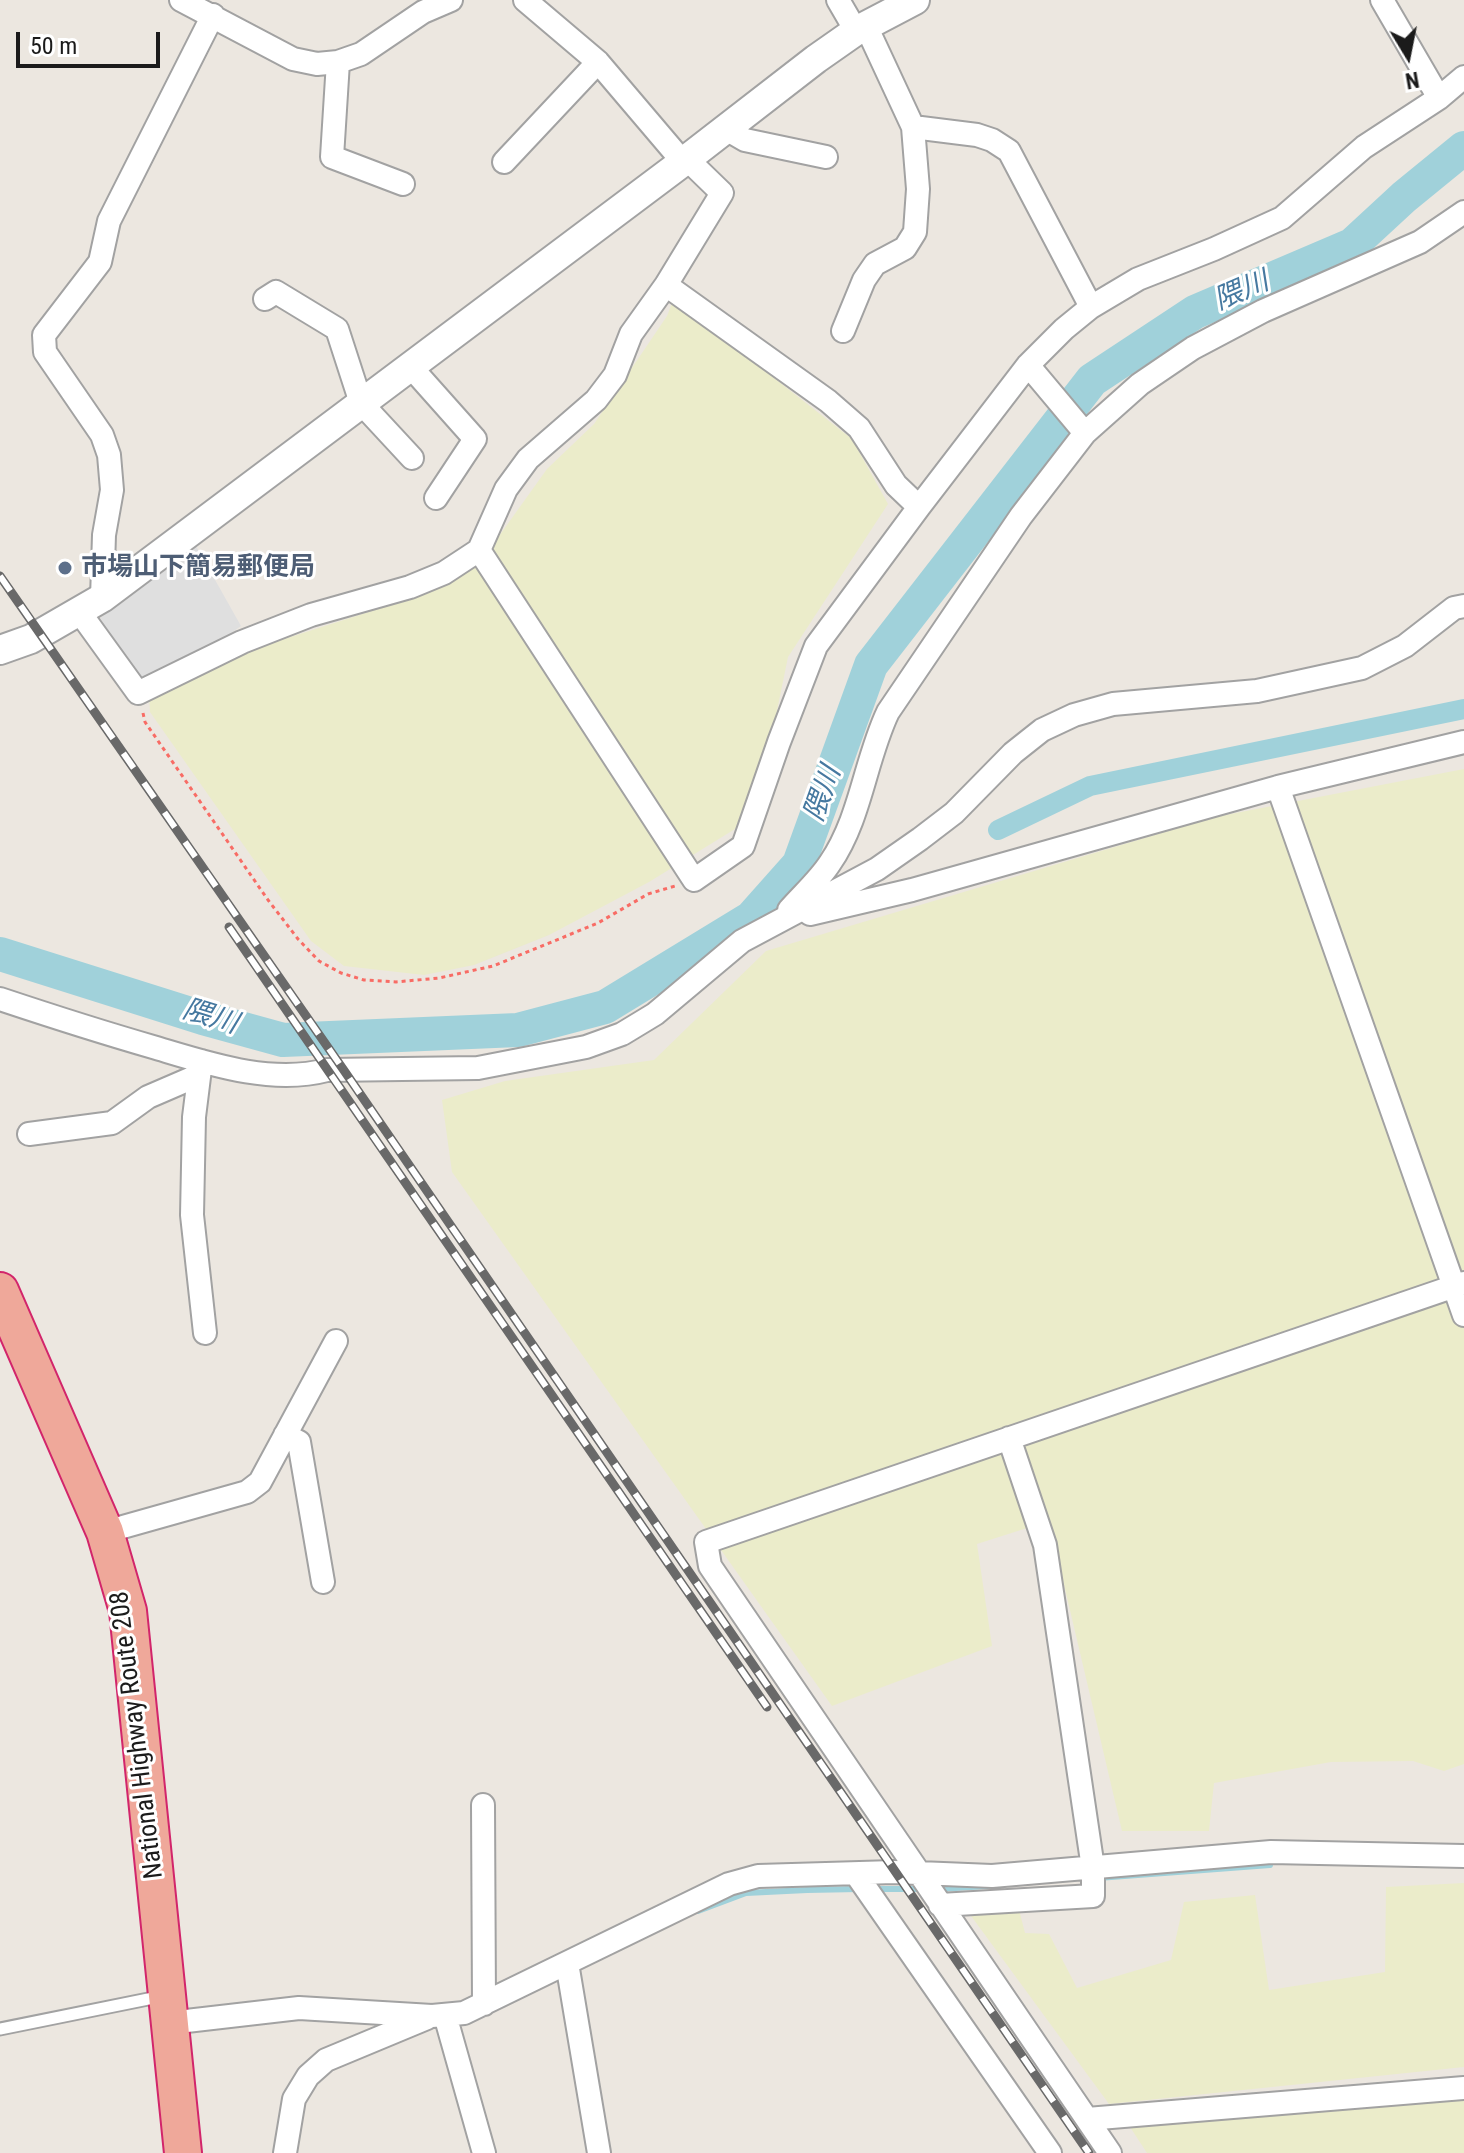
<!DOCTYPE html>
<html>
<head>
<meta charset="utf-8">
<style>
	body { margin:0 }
	#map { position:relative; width:1464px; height:2153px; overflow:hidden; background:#ece7e0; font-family:"Roboto Condensed",sans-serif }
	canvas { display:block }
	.north { position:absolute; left:1368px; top:16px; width:80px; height:80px; -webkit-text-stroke:6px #fff; paint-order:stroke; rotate:170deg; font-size:22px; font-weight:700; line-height:32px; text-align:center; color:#1b1b1b }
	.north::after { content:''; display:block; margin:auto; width:28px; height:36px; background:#1b1b1b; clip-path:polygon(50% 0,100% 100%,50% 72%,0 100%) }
	.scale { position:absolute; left:16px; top:32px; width:144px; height:36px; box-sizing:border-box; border:4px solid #1b1b1b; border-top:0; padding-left:10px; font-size:24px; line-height:28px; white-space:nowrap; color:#1b1b1b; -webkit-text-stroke:6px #fff; paint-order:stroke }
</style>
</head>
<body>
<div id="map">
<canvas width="1464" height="2153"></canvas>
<div class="north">N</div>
<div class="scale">50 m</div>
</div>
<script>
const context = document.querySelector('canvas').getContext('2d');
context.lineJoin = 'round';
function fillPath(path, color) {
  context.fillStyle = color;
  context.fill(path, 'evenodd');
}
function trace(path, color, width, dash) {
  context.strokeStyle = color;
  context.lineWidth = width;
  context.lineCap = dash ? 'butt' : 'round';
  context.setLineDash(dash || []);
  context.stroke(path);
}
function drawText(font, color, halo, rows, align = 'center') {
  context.font = font + ' "Roboto Condensed","Noto Sans JP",sans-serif';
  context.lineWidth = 6;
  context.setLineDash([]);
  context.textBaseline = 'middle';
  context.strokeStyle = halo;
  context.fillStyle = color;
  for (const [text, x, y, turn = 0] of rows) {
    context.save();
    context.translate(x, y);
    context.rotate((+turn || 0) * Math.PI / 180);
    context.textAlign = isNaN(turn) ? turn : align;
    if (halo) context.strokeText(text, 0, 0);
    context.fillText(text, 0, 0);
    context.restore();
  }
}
fillPath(new Path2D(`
	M672 303 705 324 852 439 888 504 788 657 763 779 735 829 649 882 549 935 474 965 424 975 344 966 311 941 150 712 149 696 256 648 403 601 466 564 499 536 547 469 594 424 667 316Z
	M1464 769V1764L1444 1771 1413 1761 1331 1762 1214 1783 1209 1831H1122L1049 1521 977 1544 992 1646 832 1706 452 1172 442 1100 505 1081 654 1060 766 951 1215 817Z
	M1464 1883V2067L1109 2104 966 1909 1018 1906 1025 1933 1049 1934 1077 1988 1171 1960 1184 1902 1255 1895 1269 1990 1385 1972 1386 1887Z
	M1464 2098V2153H1147L1130 2127Z`), '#ebecca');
fillPath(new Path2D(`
	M196 546 241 626 202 654 163 671 140 678 133 677 100 618Z`), '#dfdfdf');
trace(new Path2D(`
	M1098 1878 1270 1865
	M875 1889H923
	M939 1889 987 1886
	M698 1911 746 1893 807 1890 859 1889`), '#a0d1da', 6);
trace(new Path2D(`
	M998 830 1090 786 1464 709`), '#a0d1da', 20);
trace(new Path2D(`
	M0 954 203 1018 283 1040 518 1030 605 1007 751 918 799 864 871 665 1092 380 1195 312 1352 245 1404 197 1464 148`), '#a0d1da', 34);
const service = new Path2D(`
	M0 2029 163 1996`);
const minor = new Path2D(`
	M181 0 293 59 317 64 338 62 361 54 423 12 451 0
	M525 0 598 62 683 162
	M838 0 856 31
	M1382 0 1439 98
	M866 26 913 127 977 135 992 140 1009 151 1091 307
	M338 62 332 157 403 184
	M726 129 745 140 826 157
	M504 162 598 62
	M666 285 828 401 859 428 896 485 919 507
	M265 299 276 292 337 329 361 403 412 458
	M843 331 864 280 875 264 905 248 915 232 918 189 913 127
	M1028 365 1085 433
	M410 366 475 439 436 498
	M479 550 694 880 743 846 779 742 816 646 919 507 1028 365 1064 329 1091 307 1138 279 1214 249 1282 218 1364 147 1439 98 1464 77
	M102 598 104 535 112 490 109 455 102 435 45 352 44 335 100 262 109 221 213 15
	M78 610 138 693 242 642 311 615 410 587 444 573 479 550 506 489 528 459 596 400 615 375 631 334 666 285 722 193 687 159
	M1278 787 1464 1315
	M789 910C803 894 819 880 830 863 861 818 865 760 888 712L1021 516 1085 433 1140 384 1193 348 1263 311 1420 242 1464 212
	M810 914 912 890 1278 787 1464 742
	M0 999C51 1016 101 1032 153 1047 207 1063 270 1085 327 1070L478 1068 586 1047 622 1034 655 1014 742 941 877 869 920 839 954 813 1013 753 1042 730 1074 715 1113 704 1257 691 1362 668 1405 646 1454 608 1464 606
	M201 1061 194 1117 192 1215 205 1333
	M29 1134 112 1123 148 1097 199 1075
	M285 1435 299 1442 323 1582
	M105 1532 247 1492 260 1482 336 1341
	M483 1805 484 2004
	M856 1874 1050 2153
	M940 1905 1093 1896V1868L1045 1545 1009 1438
	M567 1963 599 2153
	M445 2015 484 2153
	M169 2023 299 2008 432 2016 464 2013 729 1884 758 1876 894 1872 992 1876 1271 1852 1464 1856
	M1087 2119 1464 2088
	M285 2153 294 2099 308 2076 326 2060 427 2018
	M1110 2153 710 1566 706 1542 1464 1283`);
const tertiary = new Path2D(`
	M0 650 31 639 102 598 683 162 816 59 856 31 915 0`);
const trunk = new Path2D(`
	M0 1291 105 1532 128 1611 183 2153`);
trace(service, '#a2a2a2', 15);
trace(minor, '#a2a2a2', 26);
trace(tertiary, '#a2a2a2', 32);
trace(trunk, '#d2256b', 40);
trace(new Path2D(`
	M143 713 145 722 268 900 298 939 319 961 341 973 364 980 396 982 439 978 493 966 598 923 648 894 675 886`), '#f86c65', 3, [4, 4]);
trace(service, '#fff', 11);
trace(minor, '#fff', 22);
trace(tertiary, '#fff', 28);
trace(trunk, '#efa89a', 36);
const rail = new Path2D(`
	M0 576 343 1069 1089 2153
	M229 927 767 1707`);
trace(rail, '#696969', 9);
trace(rail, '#fff', 6, [18]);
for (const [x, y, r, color] of [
	[65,568,8,"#5c6f8a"]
]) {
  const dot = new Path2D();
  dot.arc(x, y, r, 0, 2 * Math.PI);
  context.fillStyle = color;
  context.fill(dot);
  trace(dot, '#fff', 3);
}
drawText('bold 26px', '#4e5e75', '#fff', [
	["市場山下簡易郵便局",81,568]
], 'left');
drawText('26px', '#1b1b1b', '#fff', [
	["National Highway Route 208",138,1735,-97]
]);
drawText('italic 28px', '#4679a0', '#fff', [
	["隈川",1242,292,-23],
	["隈川",824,794,-70],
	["隈川",210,1018,17]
]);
</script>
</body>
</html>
